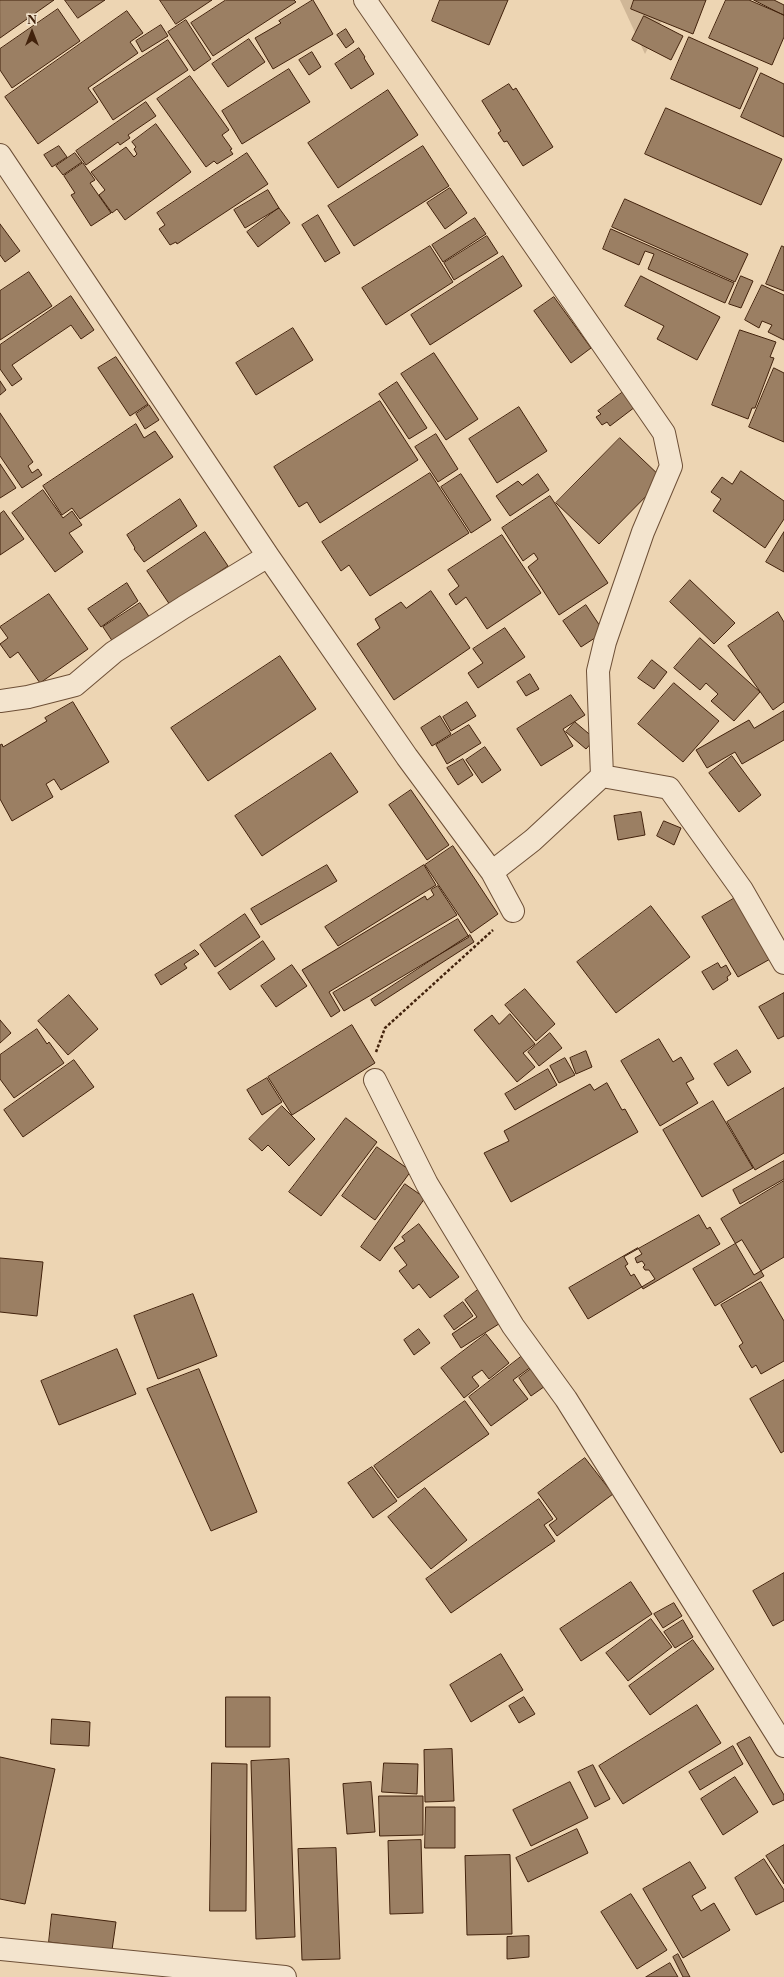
<!DOCTYPE html>
<html>
<head>
<meta charset="utf-8">
<style>
	body { margin:0 }
	#map { position:relative; width:784px; height:1977px; overflow:hidden; background:#edd5b3; font-family:"Libre Caslon Text",serif }
	canvas { display:block }
	.north { position:absolute; left:12px; top:12px; width:40px; height:40px; -webkit-text-stroke:3px #f3e4ce; paint-order:stroke; rotate:0deg; font-size:11px; font-weight:700; line-height:16px; text-align:center; color:#42220c }
	.north::after { content:''; display:block; margin:auto; width:14px; height:18px; background:#42220c; clip-path:polygon(50% 0,100% 100%,50% 72%,0 100%) }
</style>
</head>
<body>
<div id="map">
<canvas width="784" height="1977"></canvas>
<div class="north">N</div>
</div>
<script>
const context = document.querySelector('canvas').getContext('2d');
context.lineJoin = 'round';
function fillPath(path, color) {
  context.fillStyle = color;
  context.fill(path, 'evenodd');
}
function trace(path, color, width, dash) {
  context.strokeStyle = color;
  context.lineWidth = width;
  context.lineCap = dash ? 'butt' : 'round';
  context.setLineDash(dash || []);
  context.stroke(path);
}
fillPath(new Path2D(`
	M620 0H672L645 54Z`), '#d0b797');
const building = new Path2D(`
	M0 0H54L0 38Z
	M65 0H105L78 18Z
	M160 0H212L176 24Z
	M226 0H294L296 2 213 56 191 23Z
	M313 0 333 34 273 69 255 38 281 23 279 21Z
	M440 0H508L489 45 432 21Z
	M634 0H706L693 34 631 9Z
	M726 0H749L784 15V37L772 65 709 38Z
	M754 0H774L784 5V15Z
	M58 9 80 41 12 88 0 70V49Z
	M127 11 143 33 130 42 138 53 88 88 98 102 38 144 5 97Z
	M644 16 683 36 671 60 632 40Z
	M186 20 211 59 194 71 168 32Z
	M161 25 168 36 142 52 136 41Z
	M346 29 354 42 346 48 337 35Z
	M689 37 758 68 740 109 671 79Z
	M249 39 265 62 228 87 212 64Z
	M168 40 188 70 113 120 93 89Z
	M359 48 365 57 364 58 374 74 351 89 335 64Z
	M312 52 321 67 309 75 299 60Z
	M289 69 310 102 242 144 222 111Z
	M761 73 784 84V137L741 117Z
	M190 76 229 130 222 135 232 149 230 150 233 154 217 164 214 161 206 167 157 99Z
	M509 84 513 90 516 88 553 147 523 166 507 141 504 142 498 133 501 131 482 101Z
	M388 90 418 135 338 188 308 143Z
	M146 102 156 116 128 135 130 138 120 145 118 142 86 165 76 151Z
	M666 108 782 159 761 205 645 154Z
	M156 124 191 172 125 220 117 209 112 213 99 195 105 190 91 172 126 147 134 157 137 154 134 149 136 147 132 142Z
	M59 146 67 157 52 167 44 155Z
	M423 146 449 186 354 246 328 206Z
	M75 153 82 162 63 175 56 166Z
	M247 153 268 184 177 244 176 242 170 245 159 229 165 225 157 213Z
	M83 163 95 180 90 183 111 213 91 226 71 195 75 193 64 176Z
	M450 188 467 213 445 229 427 203Z
	M268 190 279 208 245 228 234 210Z
	M625 199 748 254 735 282 612 227Z
	M279 208 290 223 258 247 247 232Z
	M318 215 340 253 325 262 302 225Z
	M475 218 486 234 443 262 432 245Z
	M0 224 20 251 5 262 0 255Z
	M611 229 734 283 725 303 648 269 654 254 645 251 639 265 603 249Z
	M487 236 498 253 454 280 444 263Z
	M430 246 453 282 386 325 362 288Z
	M782 246 784 247V291L766 284Z
	M503 256 522 286 430 345 411 315Z
	M29 272 52 306 0 340V291Z
	M641 276 720 317 697 360 657 339 664 326 625 306Z
	M741 276 753 281 741 308 729 304Z
	M762 285 784 295V340L768 332 772 325 762 321 759 328 745 320Z
	M71 296 94 330 81 339 71 325 12 365 22 379 12 386 0 369V345Z
	M554 297 591 348 571 363 534 311Z
	M293 328 313 360 256 395 236 363Z
	M740 330 776 342 770 357 774 358 755 408H752L748 419 712 405Z
	M434 353 478 419 446 440 401 374Z
	M116 357 148 404 130 416 98 368Z
	M774 368 784 373V442L749 427Z
	M0 381 6 390 0 395Z
	M397 382 427 428 409 439 379 394Z
	M623 392 635 407 610 426 607 422 602 425 596 417 601 414 598 411Z
	M380 401 418 460 320 523 307 502 299 507 274 467Z
	M149 405 159 420 145 429 136 414Z
	M519 407 547 451 497 483 469 439Z
	M0 413 33 462 28 466 32 473 38 469 42 475 22 488 0 456Z
	M136 424 144 438 155 431 173 457 80 519 72 508 62 515 43 486Z
	M436 434 458 469 438 482 415 447Z
	M620 438 663 479 599 544 556 503Z
	M0 464 16 488 0 498Z
	M741 471 784 501V519L765 548 713 511 721 499 711 492 722 477 732 484Z
	M430 473 469 533 370 596 349 565 341 571 322 542Z
	M461 474 491 520 471 533 441 487Z
	M538 474 549 490 510 516 496 496 518 481 522 485Z
	M43 490 63 518 72 511 82 525 69 533 83 552 55 572 12 513Z
	M550 496 608 583 559 615 528 567 538 559 534 553 523 561 502 528Z
	M180 499 197 526 144 562 134 549 135 548 127 535Z
	M4 511 24 539 0 555V514Z
	M205 532 228 566 170 605 147 571Z
	M784 532V572L766 562Z
	M502 535 541 593 487 629 466 597 456 605 449 594 459 586 448 570Z
	M690 580 735 623 714 644 670 602Z
	M127 583 138 601 101 627 88 609Z
	M431 591 470 648 394 700 357 644 380 628 375 619 401 602 406 608Z
	M49 594 88 649 40 683 18 652 10 658 0 644 8 638 0 627Z
	M140 603 150 618 113 642 103 627Z
	M586 605 604 632 581 647 563 621Z
	M778 612 784 622V702L773 710 728 646Z
	M505 628 525 657 478 688 468 673 483 663 473 649Z
	M700 638 760 692 734 721 711 701 718 694 706 683 700 690 674 668Z
	M280 656 316 709 208 781 171 728Z
	M652 660 667 672 654 689 638 678Z
	M530 674 539 689 526 696 517 682Z
	M674 683 719 721 683 762 638 724Z
	M571 695 585 715 563 729 573 746 541 766 517 729Z
	M73 702 109 762 61 790 54 779 46 784 53 797 12 821 0 799V745L2 744 3 747 47 721 45 718Z
	M467 702 476 716 451 731 443 717Z
	M784 711V740L742 764 735 752 707 768 696 750 749 720 754 728Z
	M440 716 451 734 432 746 421 728Z
	M575 722 595 739 586 749 566 732Z
	M469 725 481 743 447 764 436 745Z
	M485 747 501 770 482 783 466 760Z
	M331 753 358 792 262 856 235 816Z
	M732 756 761 795 739 812 709 773Z
	M463 759 473 775 458 785 447 768Z
	M411 790 449 845 427 860 389 805Z
	M641 812 645 835 618 840 614 816Z
	M664 821 681 828 674 845 657 836Z
	M453 846 498 914 471 933 425 865Z
	M327 865 337 881 261 925 251 909Z
	M424 865 436 885 338 946 325 927Z
	M438 886 457 915 329 992 340 1011 331 1017 302 970 425 896 427 900 434 895 431 890Z
	M735 898 772 958 738 977 702 917Z
	M651 906 690 957 616 1013 577 962Z
	M245 914 260 937 215 967 200 945Z
	M458 919 469 937 344 1011 333 993Z
	M470 935 474 942 375 1006 371 1000Z
	M263 941 275 959 230 990 218 973Z
	M195 950 199 954 184 964 187 968 161 985 155 975Z
	M718 963 721 968 726 965 731 974 727 977 728 980 713 990 702 972Z
	M292 965 307 986 276 1007 261 986Z
	M525 989 555 1024 536 1041 505 1005Z
	M784 993V1036L778 1039 759 1007Z
	M69 995 98 1029 68 1055 38 1021Z
	M510 1014 535 1044 523 1053 535 1067 517 1082 474 1030 492 1015 499 1024Z
	M0 1020 11 1033 0 1043Z
	M352 1025 375 1063 292 1115 268 1077Z
	M37 1029 47 1044 49 1042 64 1063 14 1098 0 1079V1055Z
	M550 1033 562 1048 539 1066 528 1052Z
	M659 1039 673 1062 681 1057 694 1079 686 1083 698 1103 660 1126 621 1061Z
	M737 1050 751 1072 728 1086 714 1064Z
	M586 1051 592 1067 576 1074 570 1058Z
	M565 1058 575 1075 559 1083 550 1066Z
	M74 1060 94 1087 23 1137 4 1110Z
	M548 1069 557 1085 515 1110 505 1094Z
	M267 1078 282 1102 262 1115 247 1090Z
	M607 1083 622 1110 625 1109 638 1132 511 1202 484 1153 509 1141 504 1131 590 1084 594 1090Z
	M784 1088V1153L755 1170 727 1122Z
	M713 1101 753 1168 702 1197 663 1130Z
	M282 1106 315 1139 289 1166 268 1145 262 1151 249 1139Z
	M346 1118 377 1142 321 1216 289 1192Z
	M377 1147 411 1171 375 1220 342 1196Z
	M784 1161V1179L740 1204 733 1190Z
	M784 1181V1257L754 1275 721 1219Z
	M405 1184 425 1198 380 1261 361 1247Z
	M699 1215 707 1229 710 1227 720 1244 643 1289 634 1274 631 1276 625 1266 628 1264 624 1257Z
	M419 1224 459 1277 430 1298 419 1284 413 1289 399 1271 407 1265 394 1248 405 1241 402 1237Z
	M742 1240 764 1276 715 1306 693 1269Z
	M638 1248 642 1254 635 1258 637 1263 642 1261 645 1265 643 1267 645 1270H649L655 1279 588 1319 569 1288Z
	M0 1258 43 1262 37 1316 0 1312Z
	M761 1282 784 1321V1361L761 1374 756 1365 752 1368 739 1346 743 1343 721 1305Z
	M479 1289 502 1322 461 1348 452 1334 477 1317 465 1300Z
	M193 1294 217 1356 158 1379 134 1316Z
	M463 1302 473 1316 454 1330 444 1316Z
	M419 1329 430 1343 414 1355 404 1340Z
	M486 1334 509 1363 489 1379 482 1370 472 1377 479 1386 464 1398 441 1368Z
	M117 1349 136 1394 59 1425 41 1381Z
	M526 1353 535 1364 513 1380 528 1399 491 1426 469 1397Z
	M535 1366 548 1384 531 1396 519 1378Z
	M199 1369 257 1512 211 1531 147 1389Z
	M784 1380V1451L781 1453 750 1399Z
	M465 1401 489 1434 398 1498 374 1466Z
	M585 1458 613 1494 557 1536 549 1525 557 1519 538 1493Z
	M372 1467 397 1501 373 1518 348 1483Z
	M425 1488 467 1540 431 1569 388 1517Z
	M539 1499 553 1519 544 1525 555 1541 451 1613 426 1579Z
	M784 1573V1620L773 1626 753 1591Z
	M631 1582 652 1614 581 1661 560 1629Z
	M674 1603 682 1616 663 1628 654 1614Z
	M651 1619 672 1647 628 1681 606 1653Z
	M683 1620 693 1637 675 1648 664 1632Z
	M693 1640 714 1669 650 1715 629 1686Z
	M501 1654 523 1690 471 1722 450 1685Z
	M226 1697H270V1747H226Z
	M524 1697 535 1714 519 1723 509 1706Z
	M697 1705 721 1743 623 1804 599 1766Z
	M52 1719 90 1722 89 1746 51 1744Z
	M750 1737 784 1795V1800L773 1805 737 1744Z
	M733 1746 743 1764 700 1790 689 1772Z
	M452 1749 454 1801 425 1802 424 1750Z
	M0 1757 55 1769 25 1904 0 1899Z
	M289 1759 295 1937 256 1939 251 1761Z
	M212 1763 247 1764 246 1911H210Z
	M384 1763 418 1764 417 1794 382 1792Z
	M593 1765 610 1799 595 1807 578 1772Z
	M735 1777 758 1812 723 1835 701 1799Z
	M371 1782 375 1832 347 1834 343 1784Z
	M570 1782 588 1818 531 1846 513 1810Z
	M379 1796H423V1835L380 1836Z
	M426 1807H455V1848H425Z
	M577 1829 588 1853 528 1882 516 1858Z
	M421 1840 423 1913 390 1914 388 1841Z
	M784 1845V1884L766 1856Z
	M336 1848 340 1959 302 1960 298 1849Z
	M510 1855 512 1934 467 1935 465 1856Z
	M764 1859 784 1890V1901L756 1915 735 1878Z
	M690 1862 706 1888 692 1896 701 1911 714 1903 730 1930 683 1958 643 1889Z
	M631 1894 667 1950 637 1969 601 1912Z
	M52 1914 116 1922 112 1950 49 1942Z
	M529 1936V1957L507 1959V1937Z
	M678 1954 690 1977H683L673 1957Z
	M670 1963 678 1977H646Z`);
fillPath(building, '#9b7f63');
trace(building, '#42220c', 1);
const minor = new Path2D(`
	M365 0 664 433 671 466 643 532 605 642 598 671 602 776
	M0 155 268 556 407 757 492 872 533 840 602 776 669 788 742 890 784 963
	M0 701 28 697 75 685 114 652 184 607 268 556
	M492 872 513 911
	M375 1080 427 1184 513 1326 566 1399 784 1746
	M0 1949 285 1977`);
trace(minor, '#6d4f36', 24);
trace(new Path2D(`
	M376 1052 385 1028 493 930`), '#42220c', 2.5, [3, 2]);
trace(minor, '#f3e4ce', 22);
</script>
</body>
</html>
